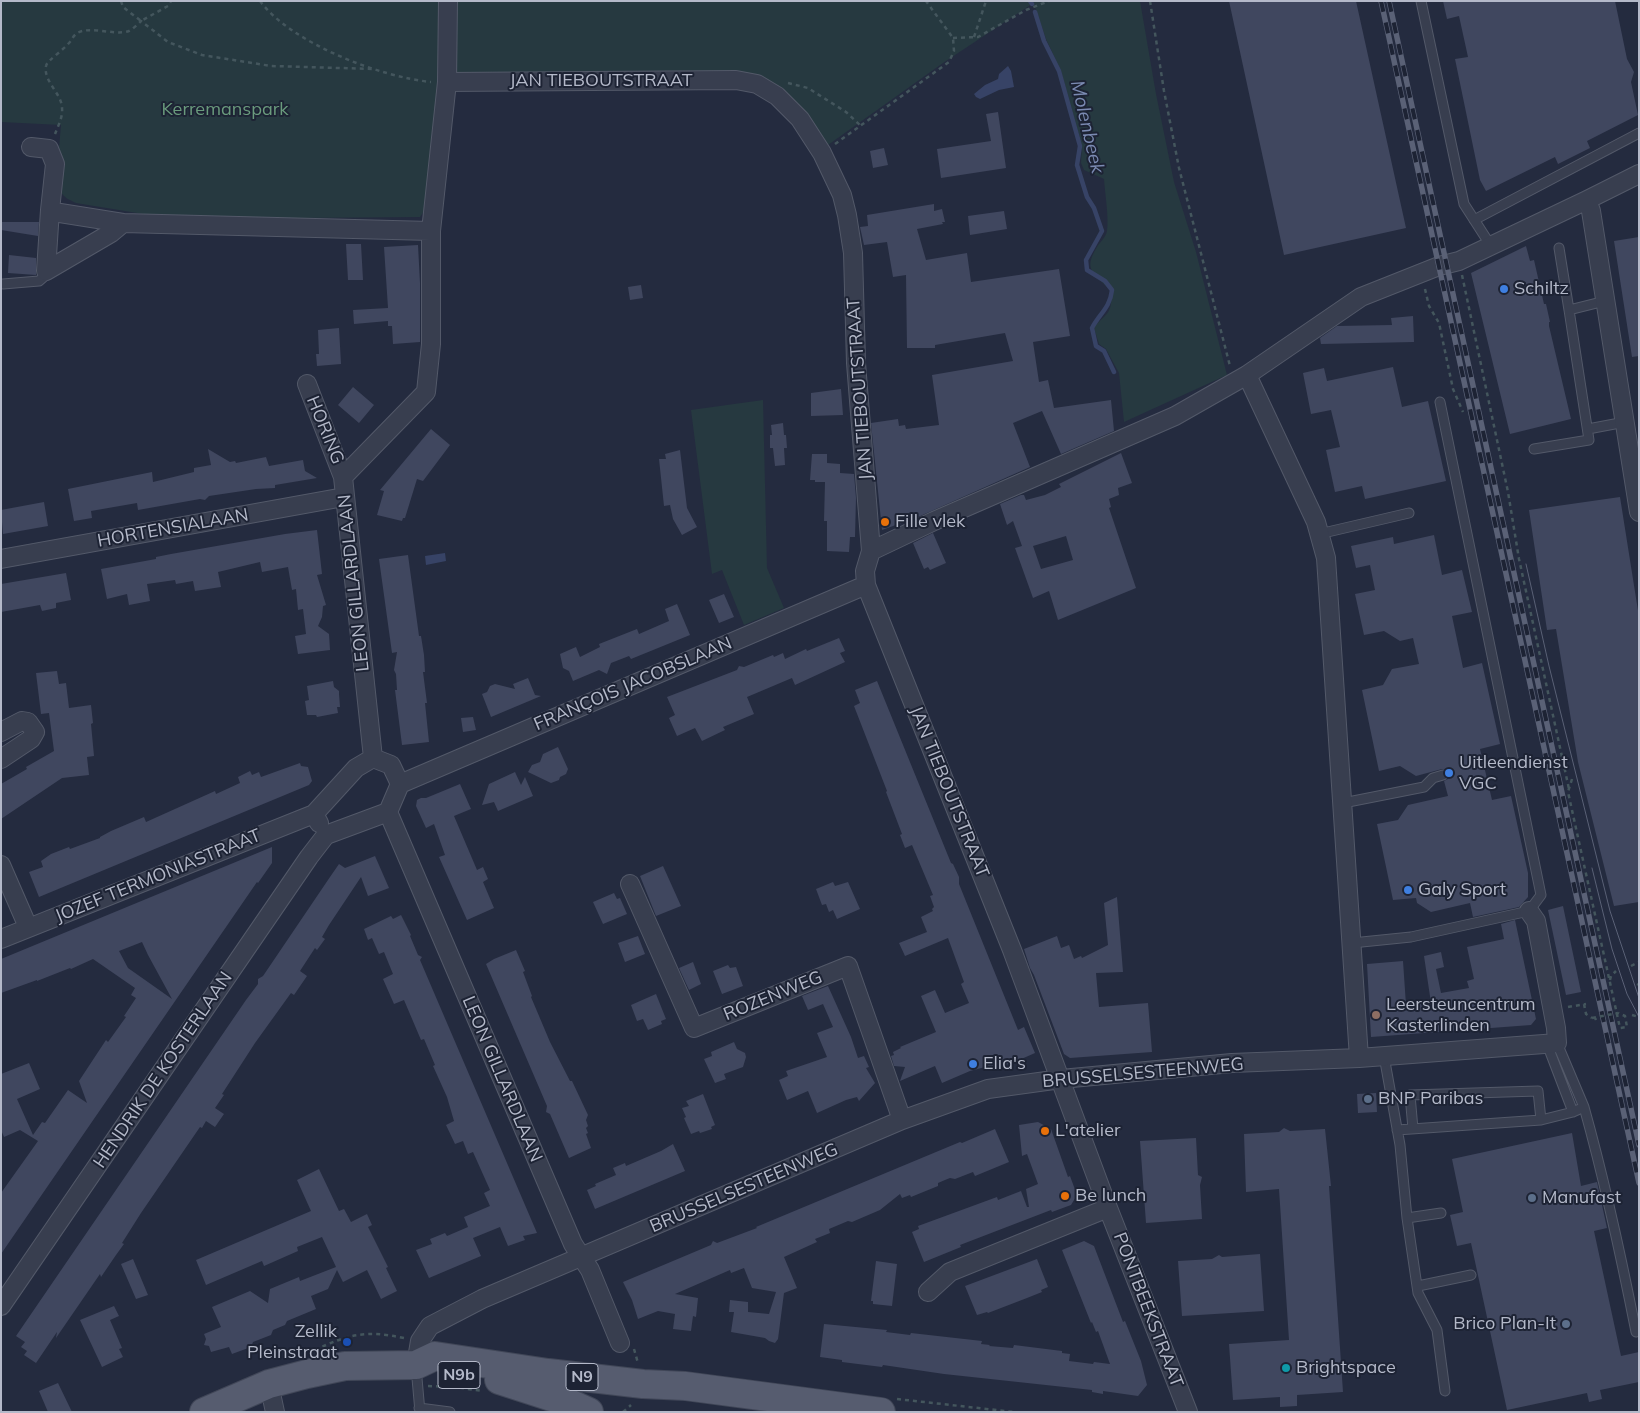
<!DOCTYPE html>
<html>
<head>
<meta charset="utf-8">
<style>
	body { margin:0 }
	#map { position:relative; width:1640px; height:1413px; overflow:hidden; background:#242b3f; font-family:Mulish,sans-serif }
	canvas { display:block }
	.frame { position:absolute; inset:0; border:2px solid #b4b9c9; pointer-events:none }
</style>
</head>
<body>
<div id="map">
<canvas width="1640" height="1413"></canvas>
<div class="frame"></div>
</div>
<script>
const context = document.querySelector('canvas').getContext('2d');
context.lineJoin = 'round';
function fillPath(path, color) {
  context.fillStyle = color;
  context.fill(path, 'evenodd');
}
function trace(path, color, width, dash) {
  context.strokeStyle = color;
  context.lineWidth = width;
  context.lineCap = dash ? 'butt' : 'round';
  context.setLineDash(dash || []);
  context.stroke(path);
}
function drawText(font, color, halo, rows, align = 'center') {
  context.font = font + ' Mulish,sans-serif';
  context.lineWidth = 4;
  context.setLineDash([]);
  context.textBaseline = 'middle';
  context.strokeStyle = halo;
  context.fillStyle = color;
  for (const [text, x, y, turn = 0] of rows) {
    context.save();
    context.translate(x, y);
    context.rotate((+turn || 0) * Math.PI / 180);
    context.textAlign = isNaN(turn) ? turn : align;
    if (halo) context.strokeText(text, 0, 0);
    context.fillText(text, 0, 0);
    context.restore();
  }
}
fillPath(new Path2D(`
	M1 1H1030L1032 4 943 63 814 155 795 120 751 86H441L426 208 420 217 174 219 76 203C70 200 64 198 61 192 55 180 60 139 61 125L1 122Z
	M1033 1H1140L1156 94 1174 182 1196 252 1227 375 1124 422 1119 373 1106 349 1099 344 1094 328C1097 323 1101 320 1105 316 1112 310 1111 300 1112 292 1097 275 1081 272 1097 247 1100 242 1106 237 1107 231 1109 217 1105 194 1104 179L1084 170 1081 163 1082 146 1061 71 1046 39Z
	M763 400 767 568 784 608 744 625 722 570 712 574 691 410Z`), '#263940');
fillPath(new Path2D(`
	M1008 66 1011 71 1014 87 999 90 980 99 976 97 974 94 985 85 998 79 999 74Z
	M445 553 446 561 426 565 425 556Z`), '#374366');
trace(new Path2D(`
	M1030 1 1032 4
	M1035 12 1044 41 1059 71 1080 146 1077 165 1087 197 1094 208 1102 231 1086 260 1087 270 1105 281 1112 290C1110 308 1100 313 1092 328L1096 346 1104 351 1114 372`), '#374366', 4.5);
fillPath(new Path2D(`
	M1229 1H1356L1406 228 1284 255Z
	M1443 1H1615L1627 59 1634 72 1631 82 1638 115 1587 141 1590 148 1558 164 1555 157 1486 191 1480 180 1455 59 1468 57 1459 16 1447 19Z
	M998 112 1006 168 941 178 937 149 991 141 986 114Z
	M884 148 888 165 873 168 870 151Z
	M934 204V211L942 209 945 222H942L943 224 917 229 926 260 967 253 971 282 1059 269 1070 336 1033 342 1039 382 1048 380 1054 408 1111 400 1114 431 1061 454 1042 411 1013 423 1030 467 918 517 882 530 871 423 898 419 899 426 905 425 906 429 939 425 932 375 1013 361 1005 333 935 345V348H907L906 275 893 277 887 242 864 245 860 227 868 226 867 215Z
	M1004 211 1007 229 970 235 968 216Z
	M1 222H39L38 236 1 230Z
	M1639 237V356L1632 357 1614 241Z
	M346 244H361L363 280H348Z
	M418 245 420 283V342L393 344 392 326H388V321L354 324 353 310 388 308 384 247Z
	M1526 246 1530 261 1534 260 1544 304H1546L1550 322H1549V326L1571 419 1510 434 1471 273Z
	M9 255 36 258V275L8 273Z
	M641 285 643 298 630 300 628 287Z
	M1413 316 1414 342 1321 344 1320 338 1337 326 1392 325 1391 318Z
	M339 328 341 364 317 366 316 354H319L318 330Z
	M1393 367 1402 407 1428 401 1446 481 1365 499 1362 486 1335 492 1326 450 1340 447 1331 410 1311 414 1303 373 1324 368 1327 381Z
	M353 387 374 405 359 423 338 405Z
	M841 389 843 415 811 416V393Z
	M783 423 784 435H786L787 448H784L785 465 775 466 773 448H770V435H772L771 425Z
	M431 429 450 445 423 481 417 479 405 518H403L402 521 377 515 384 491 380 490Z
	M208 449 230 462 235 461 236 463 266 457 269 466 303 460 305 471 317 478 275 485V488L256 489 209 496 205 500 200 499 138 510 137 503 91 511 92 518 74 521 68 489 152 472 153 482 194 472V468L211 465Z
	M680 450 687 508 697 527 682 535 673 519 670 505 664 506 659 459H666L665 454Z
	M1121 453 1132 483 1118 488 1119 495 1109 499 1111 507 1109 508 1136 588 1058 620 1049 591 1033 598 1015 548 1022 546 1013 521 1007 525 1000 504 1021 495H1024L1026 500 1045 495 1061 487 1059 484ZM1066 536 1073 560 1041 569 1033 546Z
	M812 454H827V463L840 464V473L854 474 856 498 855 537H850L849 552 827 551V521H824L825 482H815V480H810Z
	M1620 497 1639 617V902L1614 906 1578 762 1556 629 1547 630 1529 510Z
	M44 502 48 526 3 534 1 510Z
	M317 530 322 574 317 575 326 605 323 606 322 617 318 626 329 634 330 650 298 654 295 636 306 634 303 609 298 610 296 589 292 590 288 567 262 572 260 562 218 572 221 587 195 591 193 581 176 584 175 580 147 584 150 601 129 605 127 594 107 599 101 569 156 559V557L171 554 285 534Z
	M933 533 946 563 930 570 928 567 924 569 913 543Z
	M1434 535 1442 575 1462 570 1472 612 1452 616 1463 668 1482 663 1500 744 1480 749 1492 800 1511 796 1528 873V897L1519 907 1473 917 1470 903 1431 912 1417 903 1416 898 1393 900 1377 824 1398 820 1408 805 1448 796 1444 781 1448 779 1449 774 1447 770 1442 769 1416 776 1400 766 1379 771 1362 690 1383 685 1392 669 1419 664 1413 638 1400 641 1384 631 1364 635 1355 594 1375 590 1370 565 1356 568 1351 546 1393 537 1394 544Z
	M408 555 419 636H421L424 655 425 672H423L427 703H425L429 742 402 745 395 690H397L396 674 394 670 397 652 392 653 379 559Z
	M66 573 71 600 56 603V608L42 611 40 605 1 612V584Z
	M724 594 734 617 719 623 709 600Z
	M677 604 690 635 631 659 629 656 611 663 607 674 599 670 573 681 569 671 563 668 560 654 576 647 580 657 600 647 599 644 637 629 639 634 669 621 665 609Z
	M839 638 845 651 840 653 845 662 795 685 792 678 747 697 754 714 723 727 725 730 702 741 695 728 677 736 669 718 675 715 667 697 737 670 739 666 744 667 773 655 774 657 783 653 785 659 806 649 807 651Z
	M57 671 59 684 66 683 69 708 91 705 93 723 91 724 94 756 87 757 89 775 62 778 1 819V784L27 769 26 767 54 751 49 713 41 714 36 673Z
	M528 678 535 695 541 696 491 717 482 694 487 692 490 686 495 684 515 689 513 684Z
	M333 681 334 687 339 691V694L340 707H337L338 713 317 717 316 715H307L305 701 309 700 307 686Z
	M877 681 951 863 953 864 959 877V884L1018 1030 1024 1027 1035 1053 1010 1064 985 1067 970 1071 942 1083 935 1066 900 1081 905 1067 894 1066 891 1056 894 1055 893 1052 901 1048 900 1047 936 1032 921 996 935 990 945 1013 969 1003 961 984 964 982 948 938 905 956 899 943 927 932 921 917 933 911 932 909 934 907 930 896 933 895 912 845 905 848 900 835 902 834 886 792 887 791 854 706 860 703 855 690Z
	M473 717 476 730 463 732 461 718Z
	M558 747 568 769 566 774 560 777 559 780 551 783 528 772 532 765 540 762 543 754Z
	M300 763 301 766 308 767 312 781 309 785 39 897 29 872 43 867 41 861 51 854 69 847 70 849 100 838V837L111 831 144 817 146 822 215 791 216 794 240 783 238 777 250 771 252 775 259 772 261 777Z
	M515 772 521 785 525 777 533 796 498 811 494 802 482 805 489 784Z
	M460 784 471 809 454 816 477 870 483 867 488 879 483 882 494 908 467 920 439 857 445 855 434 824 426 828 416 806 417 800 421 798H426Z
	M272 847V863L258 883 257 882 1 1254V1193L38 1141 20 1130 4 1137 1 1130V1074L29 1063 40 1089 17 1099 33 1135 42 1122 45 1123 68 1090 87 1103 79 1081 106 1040 108 1042 126 1017 124 1016 136 998 131 995 135 988 93 959 71 969 70 968 37 981V980L1 993V959ZM142 942 148 955 172 999 128 968 119 951Z
	M375 856 389 888 368 896 361 877 329 925 322 937 325 939 317 950 315 948 300 971 307 976 294 995 291 993 255 1043 222 1094 224 1095 215 1108 224 1114 215 1127 206 1121 202 1128 200 1127 141 1213 122 1243 124 1244 116 1255 101 1277 100 1274 56 1338 57 1332 36 1363 24 1355 27 1351 21 1347 25 1342 16 1336 246 1000 258 984V979L263 976 330 877 339 864 345 868Z
	M663 866 681 906 656 916 640 876Z
	M833 882 835 886 848 882 860 909 837 919 833 910 829 912 826 904 822 905 816 889Z
	M614 893 617 899 620 898 627 914 603 924 593 902Z
	M1117 897 1123 972 1096 973 1099 1007 1148 1003 1152 1052 1070 1058 1064 1054 1034 975 1030 968 1024 949 1057 936 1061 948 1069 945 1074 959 1081 956 1082 958 1108 945 1104 903Z
	M1563 906 1581 992 1566 995 1548 910Z
	M401 915 411 935 410 936 418 955 422 957 420 960 537 1233 523 1236 525 1240 508 1246 500 1227 473 1238 481 1256 429 1278 416 1250 432 1244 430 1239 445 1233 447 1236 468 1227 464 1217 490 1206 484 1193 490 1190 473 1152 468 1154 463 1141 455 1144 446 1125 454 1121 447 1097 433 1066 435 1065 424 1039 421 1040 404 1000 394 1004 383 979 393 974 384 952 379 954 372 938 368 940 364 929 391 916 393 919Z
	M1515 920 1536 1019 1531 1025 1371 1037 1367 964 1403 961 1406 1005 1431 1003 1424 956 1441 952 1444 967 1436 969 1441 993 1469 988 1467 981 1474 979 1467 947 1504 939 1501 924Z
	M638 936 645 954 625 962 618 943Z
	M516 950 525 971 523 972 532 996 531 997 550 1042 570 1081H572L588 1115 586 1120 588 1126 586 1128 588 1133 586 1134 591 1148 569 1158 550 1114 546 1112 547 1106 486 964 494 959Z
	M693 962 701 984 689 990 679 968Z
	M728 965 730 968 736 967 743 986 722 994 713 971Z
	M828 986 851 1037 858 1058 864 1056 869 1067 866 1068 875 1083 859 1101 857 1097 846 1100 817 1113 808 1091 787 1100 779 1080 788 1076 786 1071 827 1057 817 1033 833 1027 823 1004 808 1010 802 996Z
	M656 994 666 1019 661 1021 662 1024 648 1030 643 1019 637 1021 631 1005Z
	M734 1042 737 1049 745 1053 746 1057 743 1067 724 1074 726 1079 715 1083 704 1059 712 1056 711 1052Z
	M1376 1093 1377 1112 1358 1113 1357 1094Z
	M703 1094 715 1125 711 1127 712 1129 700 1133 699 1131 691 1134 684 1118 686 1117 682 1108 689 1106 686 1101Z
	M1038 1122 1051 1129 1068 1177 1070 1176 1077 1195 1071 1205 1052 1212 1051 1210 960 1245 961 1247 924 1262 912 1232 919 1229 918 1226 997 1197 998 1200 1021 1191 1027 1207H1029L1026 1189 1038 1184 1027 1154 1022 1156 1019 1125Z
	M1284 1128 1290 1131 1325 1129 1331 1186H1329L1343 1392 1297 1395V1406L1280 1407V1397L1233 1400 1229 1344 1289 1340 1279 1189 1246 1192 1244 1134 1279 1132Z
	M995 1129 1009 1162 975 1176 973 1172 955 1179 950 1178 945 1180 938 1183V1186L911 1197 910 1195 902 1198 900 1194 880 1210 852 1222 848 1221 829 1229 830 1233 815 1239 817 1242 784 1257 797 1288 784 1293 778 1339 775 1343 769 1341 765 1338 731 1332 734 1312H729L730 1300 748 1302V1312L769 1314 776 1292 752 1288 744 1268 731 1273 730 1270 675 1294 698 1298 696 1317 693 1316 691 1331 673 1329 675 1314 658 1311 638 1319 632 1300 623 1282 711 1245 713 1241 717 1243 757 1228 756 1227 960 1142 962 1143Z
	M1572 1133 1581 1186 1597 1182 1607 1228 1594 1231 1621 1356 1639 1352V1382L1600 1390 1602 1399 1589 1402 1587 1393 1507 1410 1471 1243 1457 1246 1450 1215 1463 1212 1452 1159Z
	M1196 1138 1198 1175 1202 1177 1200 1185 1202 1219 1146 1223 1140 1141Z
	M673 1144 685 1171 595 1209 587 1190 596 1186 595 1184 616 1175 613 1168 625 1163 626 1166 661 1151Z
	M319 1169 339 1211 344 1209 351 1222 367 1214 372 1225 368 1227 388 1267 386 1268 397 1291 381 1299 367 1270 343 1282 337 1270 328 1289 311 1296 316 1309 287 1321 285 1325 273 1330 271 1335 253 1342 251 1347 232 1354 229 1347 211 1352 209 1346 204 1345 206 1339 204 1334 221 1327 212 1307 250 1291 268 1303 270 1289 299 1277 300 1281 336 1267 322 1237 297 1247 298 1251 264 1266 262 1261 206 1285 196 1260 311 1211 297 1180Z
	M1084 1241 1094 1246 1123 1322 1125 1321 1141 1361 1147 1385 1138 1396 1103 1391V1394L1092 1392V1390L944 1374 883 1365 882 1367 842 1362V1360L820 1357 824 1324 887 1330 886 1332 910 1335 911 1333 982 1341 981 1344 990 1345 989 1346 1013 1348 1014 1345 1062 1351V1353L1070 1354 1069 1361 1093 1364 1094 1362 1110 1364 1098 1331 1096 1332 1092 1322 1091 1323 1062 1250Z
	M1260 1254 1264 1311 1182 1316 1178 1261 1212 1259 1219 1255 1222 1257Z
	M133 1259 148 1295 136 1299 121 1264Z
	M1037 1259 1048 1287 1041 1290 1042 1292 1027 1298 988 1313 987 1312 977 1315 965 1286Z
	M876 1261 897 1264 892 1306 873 1304V1301H871Z
	M114 1306 119 1316 110 1320 122 1348 119 1349 123 1357 102 1367 80 1320Z
	M58 1383 72 1412H48L39 1391Z`), '#40475f');
const lane = new Path2D(`
	M1421 1 1464 204 1491 246
	M1474 220 1639 133
	M1559 248 1569 310
	M3 284 39 281 47 274 46 271
	M1588 429 1625 422
	M1534 449 1589 440 1569 310 1605 301
	M1319 534 1409 513
	M1343 803 1424 787 1433 778 1443 775
	M1352 943 1411 937 1529 911 1541 895 1440 402
	M1557 1043 1584 1107
	M1547 1044 1573 1112
	M1384 1056 1400 1145 1407 1218 1418 1293 1437 1330 1445 1391
	M1413 1129 1410 1095 1538 1091 1541 1120
	M1397 1130 1541 1120 1573 1112 1584 1107C1605 1182 1621 1256 1636 1332
	M1407 1218 1441 1213
	M1418 1286 1471 1275
	M416 1367 420 1412
	M419 1408 450 1412`);
const street = new Path2D(`
	M448 1 447 82 736 80 757 84 777 96 800 119 822 153 842 195 847 215 853 253 856 363 871 551 865 571 866 585 1012 950 1108 1208 1188 1412
	M31 147 49 149 55 164 50 210 46 271 111 233 123 223
	M1587 200 1591 211 1639 512
	M50 210 60 213 123 223 431 231
	M1247 375 1316 522 1326 558 1359 1058
	M307 384 343 477
	M871 551 934 521 1175 416 1247 375 1361 297 1439 266 1459 261 1587 200 1639 174
	M1 559 344 497
	M1 732 22 721 28 722 35 732 31 739 1 759
	M373 758 343 477 426 392 431 344V231L447 82
	M400 784 866 585
	M388 812 573 1244 590 1270 620 1343
	M319 823 314 814 356 768 373 758 391 765 400 784
	M1 865 28 927
	M630 884 694 1028 848 966 902 1120
	M1 939 314 814
	M928 1292 950 1272 1108 1208
	M1 1306 309 857 326 835 388 812 400 784
	M416 1365 420 1341 430 1326 482 1299 902 1120 988 1089 1061 1079 1232 1063 1359 1058 1557 1043 1556 1028 1536 921 1529 911
	M269 1384 275 1412`);
const primary = new Path2D(`
	M499 1380 567 1402 589 1412
	M204 1412 269 1384 307 1374 345 1366 416 1365 435 1356 548 1373 643 1384 685 1386 881 1412`);
trace(lane, '#535969', 11);
trace(street, '#535969', 20);
trace(primary, '#414758', 30);
trace(new Path2D(`
	M121 1 123 7 141 21 168 6 171 1
	M260 1C291 43 380 77 431 82
	M1150 1 1164 91 1179 168 1230 366
	M974 37 986 1
	M953 38 978 37 1026 10 1049 1
	M788 83 808 88 846 112 861 126
	M55 134C58 126 63 117 62 108 62 94 43 81 46 66 47 60 66 49 72 39 81 21 113 37 129 31 133 29 138 24 141 21L168 42 202 55 271 66 374 69
	M835 144 949 62 954 51 953 38 926 1
	M1462 275 1508 492 1519 559 1569 789
	M1425 289 1429 306 1439 323 1453 389 1463 412
	M1572 779 1568 792 1620 1028 1627 1027 1625 1016 1618 1013
	M1631 966 1639 962
	M1610 980 1611 976 1616 971
	M1637 984 1639 985
	M1584 1004 1586 1014 1592 1018
	M1568 1007 1586 1004
	M1632 1015 1639 1017
	M1595 1018 1596 1020
	M634 1349 638 1363
	M315 1350C349 1334 366 1330 404 1338
	M428 1386 454 1387 483 1391
	M897 1399 1014 1412
	M623 1412 631 1405`), '#44565d', 2.5, [4, 4]);
trace(lane, '#383e4f', 9);
trace(street, '#383e4f', 18);
trace(primary, '#565c6f', 28);
trace(new Path2D(`
	M1526 564 1549 666 1610 911 1639 998
	M1592 868 1612 949 1627 994 1639 1017`), '#5a6176', 1);
const rail = new Path2D(`
	M1381 1 1639 1183
	M1389 1 1639 1145`);
trace(rail, '#5a6176', 5.5);
trace(rail, '#1d2334', 4, [11]);
trace(new Path2D(`
	M1592 1018 1618 1013`), '#44565d', 2.5, [4, 4]);
for (const [x, y, r, color] of [
	[1504,289,5,"#3f7fe0"],
	[885,522,5,"#e8710a"],
	[1449,773,5,"#3f7fe0"],
	[1408,890,5,"#3f7fe0"],
	[1376,1015,5,"#8d6e63"],
	[973,1064,5,"#3f7fe0"],
	[1368,1099,5,"#5c6f8a"],
	[1045,1131,5,"#e8710a"],
	[1065,1196,5,"#e8710a"],
	[1532,1198,5,"#5c6f8a"],
	[1566,1324,5,"#5c6f8a"],
	[347,1342,5,"#1a4fb4"],
	[1286,1368,5,"#0f9aa8"]
]) {
  const dot = new Path2D();
  dot.arc(x, y, r, 0, 2 * Math.PI);
  context.fillStyle = color;
  context.fill(dot);
  trace(dot, '#1d2334', 2);
}
for (const [x, y, w] of [
	[459,1375,42],
	[582,1377,32]
]) {
  const box = new Path2D();
  box.roundRect(x - w / 2, y - 13.5, w, 27, 4);
  context.fillStyle = '#1d2334';
  context.fill(box);
  trace(box, '#b4b9c9', 1);
}
drawText('bold 16px', '#b4b9c9', null, [
	["N9b",459,1375],
	["N9",582,1377]
]);
drawText('18px', '#b4b9c9', '#1d2334', [
	["JAN TIEBOUTSTRAAT",601,81],
	["JAN TIEBOUTSTRAAT",860,389,-94],
	["HORING",325,430,68],
	["HORTENSIALAAN",173,528,-10],
	["LEON GILLARDLAAN",354,583,-96],
	["FRANÇOIS JACOBSLAAN",633,684,-23],
	["JAN TIEBOUTSTRAAT",949,792,68],
	["JOZEF TERMONIASTRAAT",158,876,-22],
	["ROZENWEG",773,996,-22],
	["HENDRIK DE KOSTERLAAN",163,1070,-56],
	["BRUSSELSESTEENWEG",1143,1073,-5],
	["LEON GILLARDLAAN",502,1079,67],
	["BRUSSELSESTEENWEG",744,1188,-23],
	["PONTBEEKSTRAAT",1148,1310,69]
]);
drawText('18px', '#6a9b7d', '#1d2334', [
	["Kerremanspark",225,110]
]);
drawText('18px', '#b4b9c9', '#1d2334', [
	["Schiltz",1514,289],
	["Fille vlek",895,522],
	["Uitleendienst",1459,763],
	["VGC",1459,784],
	["Galy Sport",1418,890],
	["Leersteuncentrum",1386,1005],
	["Kasterlinden",1386,1026],
	["Elia's",983,1064],
	["BNP Paribas",1378,1099],
	["L'atelier",1055,1131],
	["Be lunch",1075,1196],
	["Manufast",1542,1198],
	["Brico Plan-It",1556,1324,"right"],
	["Zellik",337,1332,"right"],
	["Pleinstraat",337,1353,"right"],
	["Brightspace",1296,1368]
], 'left');
drawText('italic 19px', '#7b8ab2', '#1d2334', [
	["Molenbeek",1087,127,77]
]);
</script>
</body>
</html>
